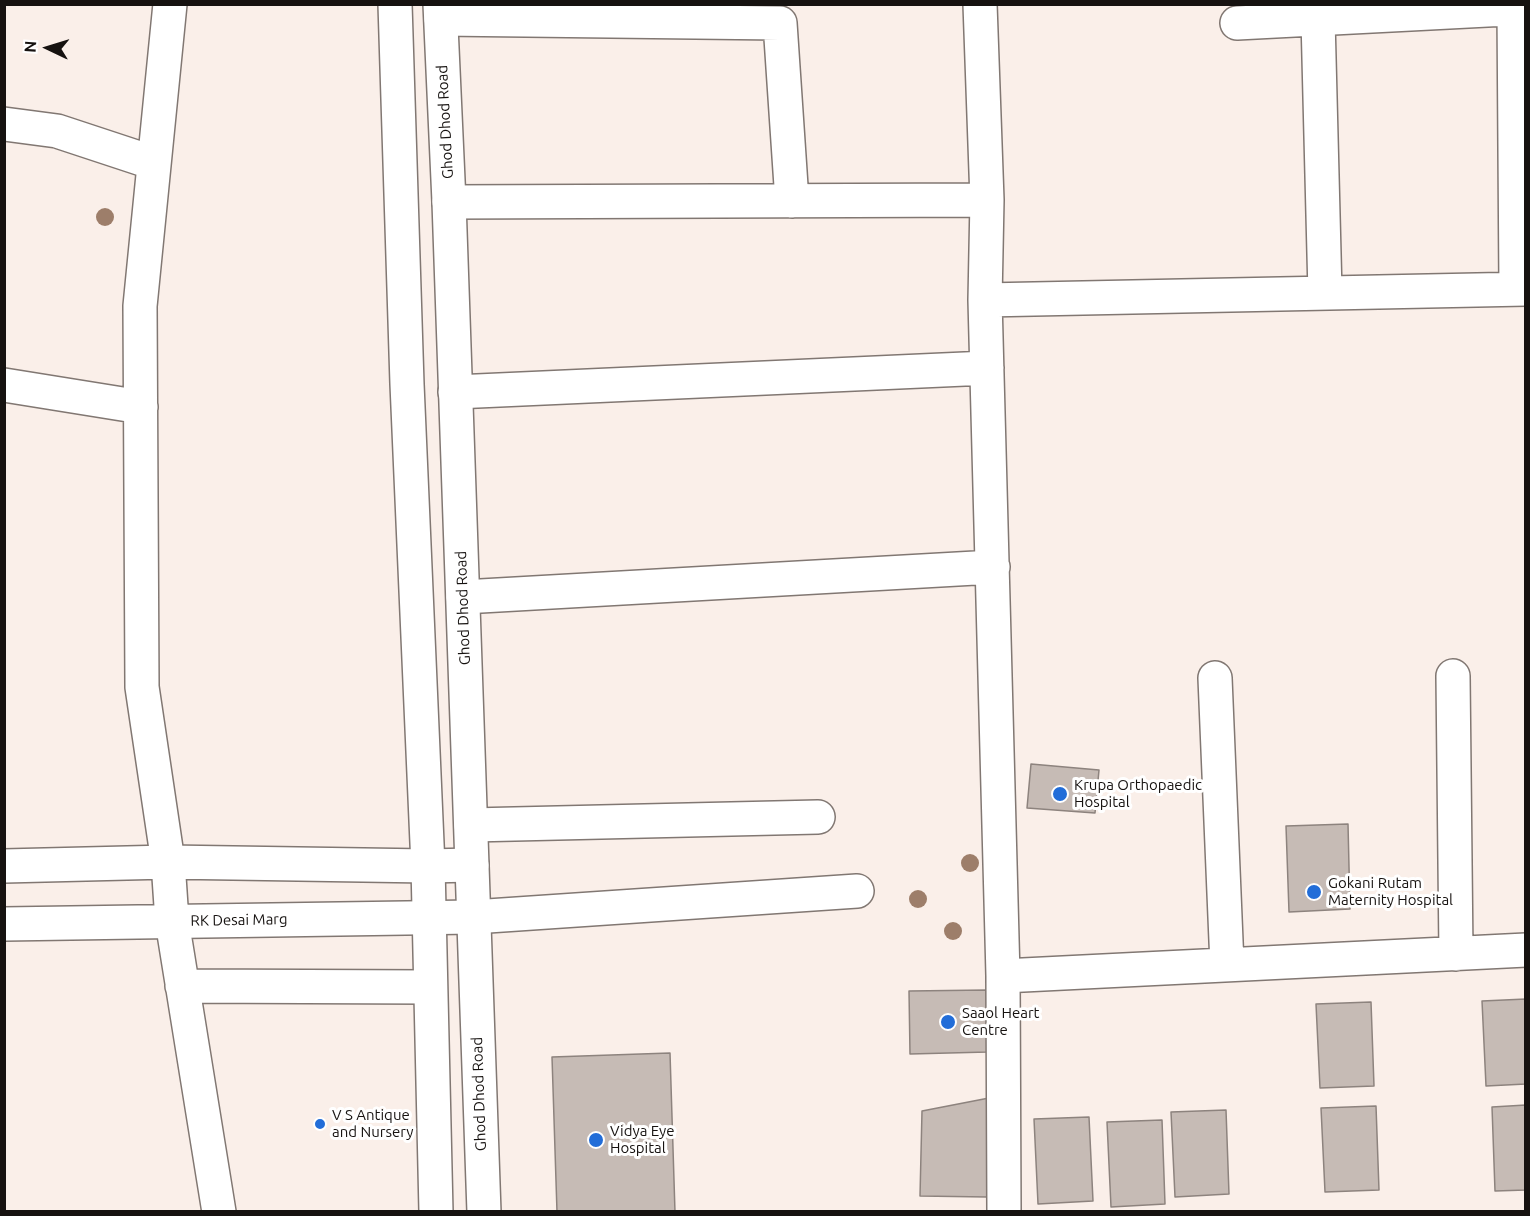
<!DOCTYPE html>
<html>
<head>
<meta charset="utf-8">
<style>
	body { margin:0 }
	#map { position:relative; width:1530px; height:1216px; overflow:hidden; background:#faefe9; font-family:Ubuntu,sans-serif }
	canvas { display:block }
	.frame { position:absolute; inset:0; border:6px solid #161210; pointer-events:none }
	.north { position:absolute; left:18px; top:18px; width:60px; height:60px; -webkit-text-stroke:4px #fff; paint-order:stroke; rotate:274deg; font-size:16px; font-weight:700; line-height:24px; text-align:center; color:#161210 }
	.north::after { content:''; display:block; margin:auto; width:21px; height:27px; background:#161210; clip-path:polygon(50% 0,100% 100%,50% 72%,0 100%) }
</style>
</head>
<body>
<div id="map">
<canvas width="1530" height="1216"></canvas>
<div class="frame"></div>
<div class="north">N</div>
</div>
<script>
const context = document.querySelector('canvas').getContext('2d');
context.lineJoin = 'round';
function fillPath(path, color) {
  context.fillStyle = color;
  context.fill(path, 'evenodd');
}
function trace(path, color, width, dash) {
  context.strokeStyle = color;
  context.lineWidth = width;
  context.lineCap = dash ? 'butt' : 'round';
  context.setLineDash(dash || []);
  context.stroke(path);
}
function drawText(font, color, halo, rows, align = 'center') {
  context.font = font + ' Ubuntu,sans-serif';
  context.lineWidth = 6;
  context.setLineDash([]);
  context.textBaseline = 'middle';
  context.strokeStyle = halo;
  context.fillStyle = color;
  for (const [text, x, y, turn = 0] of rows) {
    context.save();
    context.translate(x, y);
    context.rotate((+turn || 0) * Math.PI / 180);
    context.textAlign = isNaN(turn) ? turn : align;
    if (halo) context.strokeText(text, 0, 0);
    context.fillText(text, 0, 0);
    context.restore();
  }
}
const building = new Path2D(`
	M1031 764 1099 770 1095 813 1027 808Z
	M1348 824 1350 909 1289 912 1286 826Z
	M987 990 988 1052 910 1054 909 991Z
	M1526 999V1084L1486 1086 1482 1001Z
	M1371 1002 1374 1086 1320 1088 1316 1004Z
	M670 1053 675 1212H557L552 1057Z
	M989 1098 987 1197 920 1196 922 1111Z
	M1526 1105V1190L1495 1191 1492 1107Z
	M1376 1106 1379 1190 1325 1192 1321 1108Z
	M1226 1110 1229 1194 1175 1197 1171 1112Z
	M1089 1117 1093 1201 1038 1204 1034 1119Z
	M1162 1120 1165 1204 1111 1207 1107 1122Z`);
fillPath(building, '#c6bbb5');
trace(building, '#8d837e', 1.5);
const minor = new Path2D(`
	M170 4 140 306 142 687 168 862 172 921 219 1212
	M980 4 987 200 985 300 1003 976 1004 1212
	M1514 8 1516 289
	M441 19 780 23 792 201
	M1318 19 1325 293
	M1237 23 1526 8
	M4 124 57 131 154 163
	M449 202 987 200
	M985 300 1526 289
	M4 385 141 407
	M455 392 987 368
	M463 597 993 567
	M1453 676 1456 954
	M1215 678 1227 965
	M471 825 818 817
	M4 866 168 862 428 866 472 865
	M4 924 473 917 857 891
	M1003 976 1526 950
	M182 986 430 987`);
const major = new Path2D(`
	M395 4 407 384 428 866 436 1212
	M440 4 449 202 484 1212`);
trace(minor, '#817772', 36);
trace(major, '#817772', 36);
trace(minor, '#fff', 33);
trace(major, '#fff', 33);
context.fillStyle = '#9d7e6a';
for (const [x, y] of [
	[105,217],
	[970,863],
	[918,899],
	[953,931]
]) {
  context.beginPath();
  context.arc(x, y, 9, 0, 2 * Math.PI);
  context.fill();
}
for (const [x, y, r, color] of [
	[1060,794,8,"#226dd8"],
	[1314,892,8,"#226dd8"],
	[948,1022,8,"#226dd8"],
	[320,1124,6,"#226dd8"],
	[596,1140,8,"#226dd8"]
]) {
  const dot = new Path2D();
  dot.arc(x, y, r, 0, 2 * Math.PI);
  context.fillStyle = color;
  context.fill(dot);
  trace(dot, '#fff', 2);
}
drawText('15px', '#161210', '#fff', [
	["Ghod Dhod Road",445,122,-93],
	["Ghod Dhod Road",463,608,-92],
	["RK Desai Marg",239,920,-1],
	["Ghod Dhod Road",479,1094,-92]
]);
drawText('15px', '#161210', '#fff', [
	["Krupa Orthopaedic",1074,785],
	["Hospital",1074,802],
	["Gokani Rutam",1328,883],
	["Maternity Hospital",1328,900],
	["Saaol Heart",962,1013],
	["Centre",962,1030],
	["V S Antique",332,1115],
	["and Nursery",332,1132],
	["Vidya Eye",610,1131],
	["Hospital",610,1148]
], 'left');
</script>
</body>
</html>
